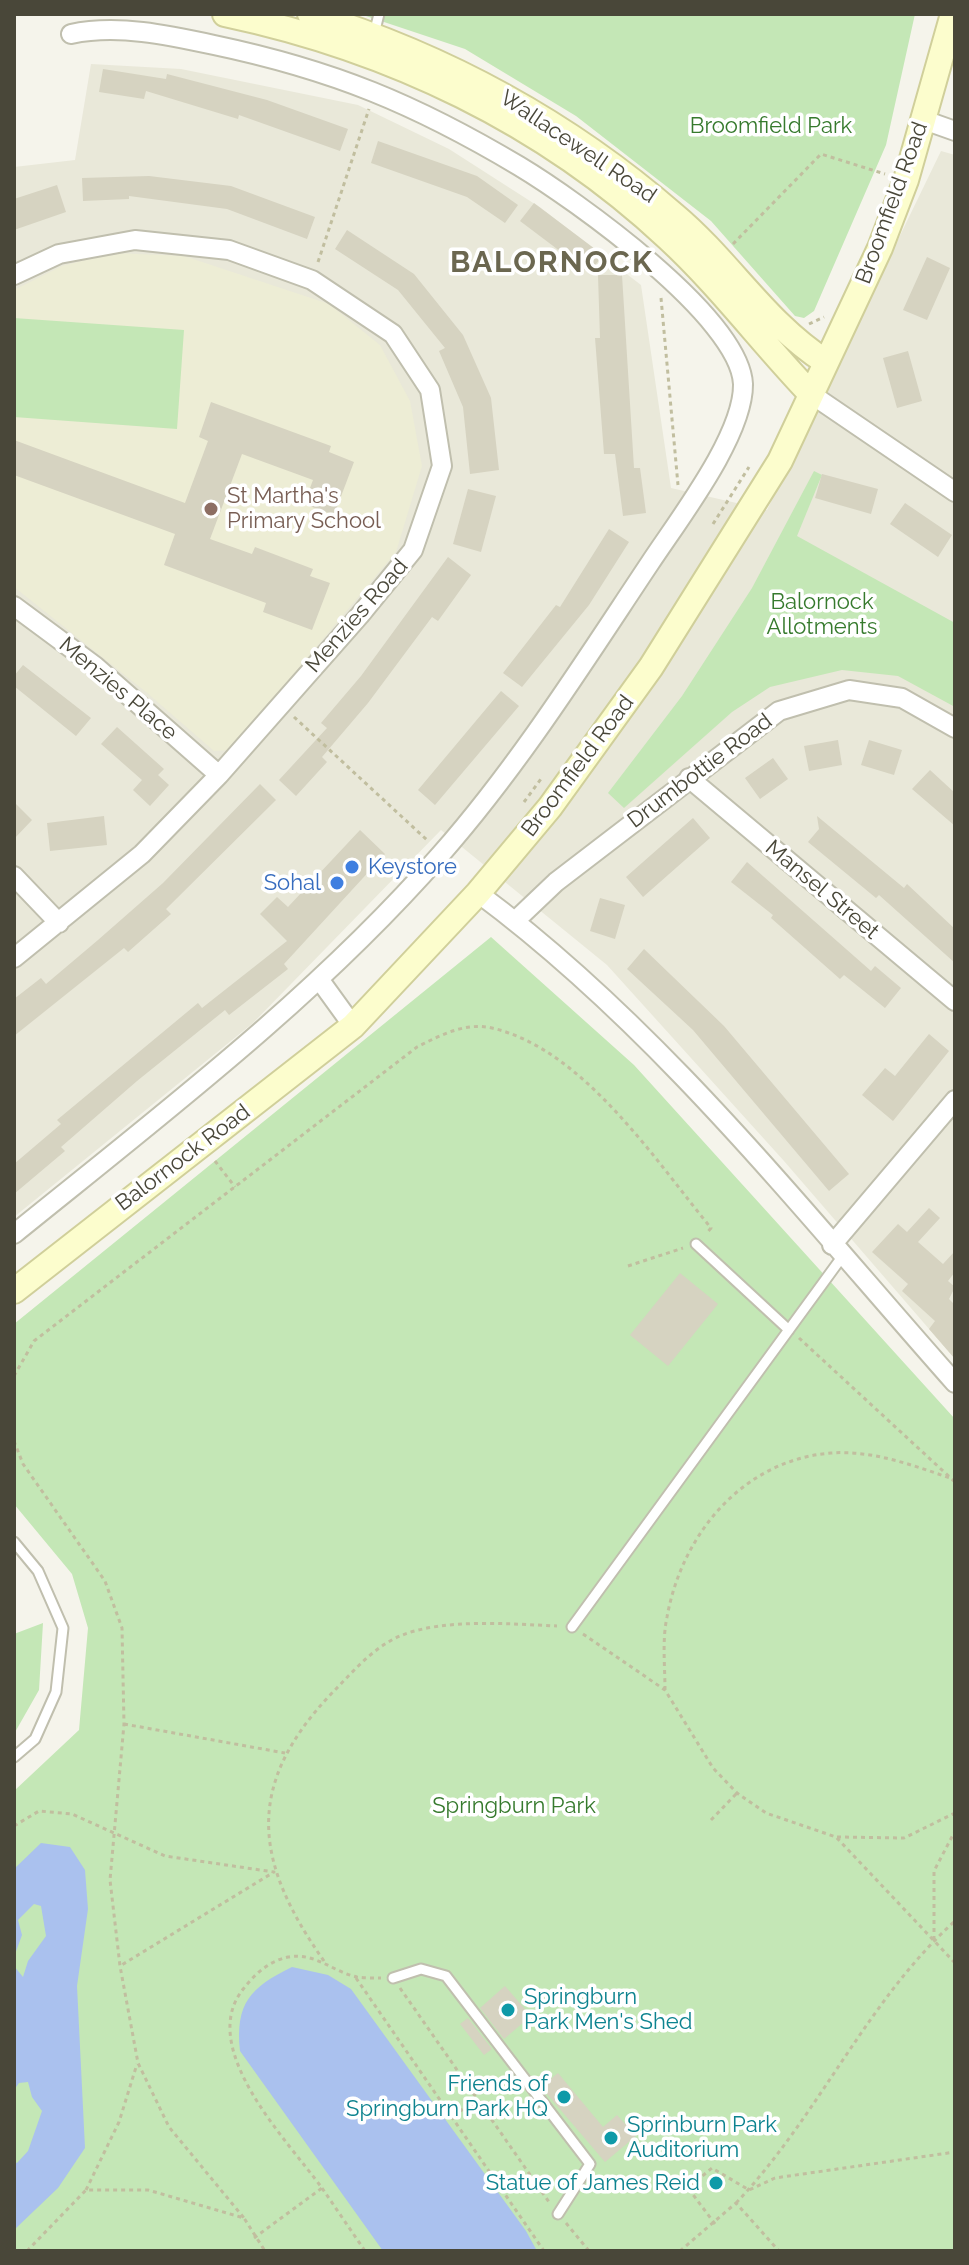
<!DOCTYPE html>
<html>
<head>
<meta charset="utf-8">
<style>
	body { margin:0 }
	#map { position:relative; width:969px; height:2265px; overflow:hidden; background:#f5f4eb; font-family:Raleway,sans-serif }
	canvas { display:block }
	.frame { position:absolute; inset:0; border:16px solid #494739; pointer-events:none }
</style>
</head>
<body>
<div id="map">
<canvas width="969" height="2265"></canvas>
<div class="frame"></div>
</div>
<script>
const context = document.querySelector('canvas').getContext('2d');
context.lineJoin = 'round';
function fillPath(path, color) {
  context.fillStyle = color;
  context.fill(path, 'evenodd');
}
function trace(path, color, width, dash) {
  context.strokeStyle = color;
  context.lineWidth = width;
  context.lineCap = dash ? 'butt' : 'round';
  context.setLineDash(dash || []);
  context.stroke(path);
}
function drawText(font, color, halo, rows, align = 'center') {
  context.font = font + ' Raleway,sans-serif';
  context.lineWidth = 7;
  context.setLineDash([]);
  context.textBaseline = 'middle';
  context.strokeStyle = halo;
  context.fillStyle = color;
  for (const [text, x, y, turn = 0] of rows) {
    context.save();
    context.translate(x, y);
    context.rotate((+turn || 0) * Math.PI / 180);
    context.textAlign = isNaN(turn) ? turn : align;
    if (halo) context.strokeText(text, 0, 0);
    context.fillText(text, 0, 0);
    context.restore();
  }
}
fillPath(new Path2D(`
	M91 64 181 69 358 105 449 149 541 208 641 285 671 488 767 510 941 151 955 155V1359L784 1161 607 965 441 830 253 1023 14 1217V167L75 160Z`), '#e9e8d9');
fillPath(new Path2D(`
	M114 253 184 256 329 304 380 345 410 401 422 466 396 552 230 750 214 751 146 692 14 587V290L62 266Z`), '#ededd5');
fillPath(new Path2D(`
	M360 14H915L886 145 814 311 804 318 795 316 711 221 576 116 465 49Z
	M14 318 184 330 177 429 14 417Z
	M814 471 822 475 797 536 955 623V707L898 676 842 670 770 687 732 712 624 808 608 793 682 696 752 588Z
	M491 937 634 1065 955 1419V2251H14V1791L79 1730 88 1628 72 1574 14 1504V1324Z
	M43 1623 39 1690 14 1734V1634Z`), '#c4e7b6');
fillPath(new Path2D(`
	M41 1843 70 1847 85 1870 88 1909 77 1986 85 2148 58 2188 14 2230V2162L17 2163 28 2151 42 2111 32 2097 28 2082 19 2083 14 2090V1966L23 1977 28 1961 46 1936 41 1906 34 1904 18 1920 22 1935 14 1957V1869Z
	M292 1967 328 1975 351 1989 526 2231 537 2251H383L240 2051C235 2003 251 1987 292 1967Z`), '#aac1ee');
fillPath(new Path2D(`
	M103 69 166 79 167 74 267 100 348 129 340 151 239 115 238 119 146 91 144 99 99 92Z
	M378 141 477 176 518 205 505 223 467 197 371 163Z
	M149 176 231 186 315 217 307 239 227 209 129 196V199L83 201 82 178Z
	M57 185 66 212 14 230V199Z
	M534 203 603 255 589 273 520 221Z
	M347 230 414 274 463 335 491 398 499 470 470 474 463 407 439 351 445 348 398 290 335 249Z
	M927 257 950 268 927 320 903 310Z
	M598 275H622L634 468H640L646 513 623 516 615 454H604L595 338H600Z
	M908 351 922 401 897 408 883 358Z
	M211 402 331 446 329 452 354 462 334 515 304 504 313 480 242 454 210 539 252 554 255 547 313 569 310 576 330 583 312 630 263 612 266 603 164 565 175 534 14 475V440L185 503 208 441 199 437Z
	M822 474 878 489 871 514 815 498Z
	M468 489 496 496 481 552 453 544Z
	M905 503 952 535 938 557 890 524Z
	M609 529 629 542 589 605 522 687 503 673 556 605 560 607Z
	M448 557 471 575 438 621 432 617 368 703 322 757 327 762 296 796 279 780 327 728 321 723 361 676Z
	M23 665 91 718 76 736 14 686V676Z
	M501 691 519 706 435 805 418 790Z
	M117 727 164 769 158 775 169 785 150 806 133 790 142 780 101 744Z
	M838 740 842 765 809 771 804 746Z
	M869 740 902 750 894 775 861 765Z
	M773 758 788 779 760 799 745 778Z
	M930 770 955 793V826L912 789Z
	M260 784 276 800 166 909 171 914 128 952 124 948 14 1036V999L41 978 46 984 98 940 163 883Z
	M14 802 32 820 14 839Z
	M104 816 107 845 50 851 47 823Z
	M817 816 904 888 907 884 955 929V963L879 895 876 898 808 842 819 829Z
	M693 818 710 838 643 897 626 877Z
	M360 830 385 854 284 964 288 969 229 1015 225 1010 137 1081 61 1147 65 1151 14 1194V1164L61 1124 57 1120 198 1003 202 1008 287 941 260 914 277 897 288 907Z
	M747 862 871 971 875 966 901 988 885 1008 844 975 840 979 771 918 773 915 731 882Z
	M600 898 625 905 615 939 590 931Z
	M644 949 724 1026 849 1174 829 1191 693 1030 627 969Z
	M929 1034 949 1051 893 1121 862 1095 885 1068 895 1076Z
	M929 1208 940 1218 918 1242 943 1264 955 1251V1272L948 1281 955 1287 949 1299 955 1305V1359L929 1329 935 1321 902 1291 908 1284 872 1252 898 1224 907 1232Z
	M680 1273 718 1304 668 1366 630 1335Z
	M505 1986 531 2016 504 2039 480 2008Z
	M468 2018 492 2049 484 2055 460 2024Z
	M558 2073 603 2127 617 2115 636 2136 605 2162 541 2087Z`), '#d6d3c1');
const lane = new Path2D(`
	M374 34 379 14
	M696 1244 789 1330
	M14 1542 38 1571 63 1628 56 1692 35 1739 14 1757
	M572 1627 842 1257
	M393 1978 421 1969 446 1976 590 2164 558 2214`);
const street = new Path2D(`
	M924 120 955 131
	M14 275 59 254 135 240 229 250 312 280 393 334 430 390 442 466 413 550 360 615 219 775 142 854 14 958
	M811 394 955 492
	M14 606 95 666 219 775
	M689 778 955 1001
	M14 876 59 923
	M478 893C660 1028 805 1214 955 1383
	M515 921 556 882 779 711 849 690 902 698 955 728
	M319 979 353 1026
	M14 1234C161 1115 316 997 441 854 520 764 584 662 650 563 679 519 744 435 743 384 740 317 574 199 519 166 415 104 333 70 214 45 168 35 117 24 71 34
	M832 1245 955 1100`);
const secondary = new Path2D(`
	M225 14C390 49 544 122 668 238 720 286 762 343 811 394
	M310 14C445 56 567 122 674 215 729 261 765 323 826 362
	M14 1291 353 1026 478 893 550 807 651 667 780 461 880 248 906 180 953 14`);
trace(lane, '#c0bfae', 13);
trace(street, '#c0bfae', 22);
trace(secondary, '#d0cf9a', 28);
trace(new Path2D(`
	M733 244 821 154 885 174
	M318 262 369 109
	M661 298 678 485
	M809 324 824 317
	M713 524 749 467
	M294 717 427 840
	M524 802 541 779
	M215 1161 235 1187
	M628 1266 683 1248
	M799 1338 955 1482
	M14 1376 34 1341 417 1047C441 1035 465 1022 492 1028 583 1049 655 1160 711 1228L706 1234
	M14 1441 23 1464 105 1581 122 1628 124 1724 110 1880 120 1966 138 2063 169 2127 244 2218
	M583 1634 665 1690 713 1768 737 1793 766 1813 836 1837 955 1963
	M665 1690C665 1667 662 1640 667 1617 682 1534 743 1460 831 1453 872 1450 912 1465 950 1478
	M124 1724 285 1753
	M711 1820 737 1793
	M14 1826 39 1811 72 1814 165 1856 274 1872 120 1966
	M837 1837 904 1838 955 1813
	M934 1940V1871L955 1831
	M324 1961C255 1863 243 1787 331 1694 352 1673 372 1648 400 1636 443 1618 511 1624 557 1626
	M356 1978 544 2251
	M400 1988 549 2202
	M453 2116 476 2100
	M322 2188 365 2251
	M86 2190 119 2122 137 2064
	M736 2203C818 2117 867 2000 955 1921
	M566 2223 589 2251
	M715 2224 688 2188 712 2168 749 2190 775 2178 955 2152
	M254 2238 322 2188C287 2140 195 2047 244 1988 255 1974 269 1961 288 1957 315 1952 333 1972 357 1977 364 1978 373 1978 381 1978
	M27 2251 86 2190H148L244 2218 265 2251
	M680 2251 736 2203 779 2251`), '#c1be9f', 3, [4, 4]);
trace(lane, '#fff', 9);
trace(street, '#fff', 18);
trace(secondary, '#fcfdcd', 24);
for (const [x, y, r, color] of [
	[211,509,8,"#8d6e63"],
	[352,867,8,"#3f7fe0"],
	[337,883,8,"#3f7fe0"],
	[508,2010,8,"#0f9aa8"],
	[564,2097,8,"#0f9aa8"],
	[611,2138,8,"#0f9aa8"],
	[716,2183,8,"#0f9aa8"]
]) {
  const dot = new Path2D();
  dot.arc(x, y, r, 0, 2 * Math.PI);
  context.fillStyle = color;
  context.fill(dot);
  trace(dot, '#fff', 3);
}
drawText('22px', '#367a2d', '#fff', [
	["Broomfield Park",771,126],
	["Balornock",822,602],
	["Allotments",822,627],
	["Springburn Park",514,1806]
]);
drawText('22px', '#494739', '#fff', [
	["Wallacewell Road",578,147,34],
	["Broomfield Road",892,203,-70],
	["Menzies Road",357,616,-49],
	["Menzies Place",118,689,40],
	["Broomfield Road",578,766,-53],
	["Drumbottie Road",700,771,-37],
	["Mansel Street",822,890,40],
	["Balornock Road",183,1158,-37]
]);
drawText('22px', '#785e54', '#fff', [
	["St Martha's",227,496],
	["Primary School",227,521]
], 'left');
drawText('22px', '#366cbe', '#fff', [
	["Keystore",368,867],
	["Sohal",321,883,"right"]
], 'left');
drawText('22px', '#0d838f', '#fff', [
	["Springburn",524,1997],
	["Park Men's Shed",524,2022],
	["Friends of",548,2084,"right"],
	["Springburn Park HQ",548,2109,"right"],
	["Sprinburn Park",627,2125],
	["Auditorium",627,2150],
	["Statue of James Reid",700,2183,"right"]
], 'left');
context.letterSpacing = '2px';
drawText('bold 30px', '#6b6750', '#fff', [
	["BALORNOCK",552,263]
]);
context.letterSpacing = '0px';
</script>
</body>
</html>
